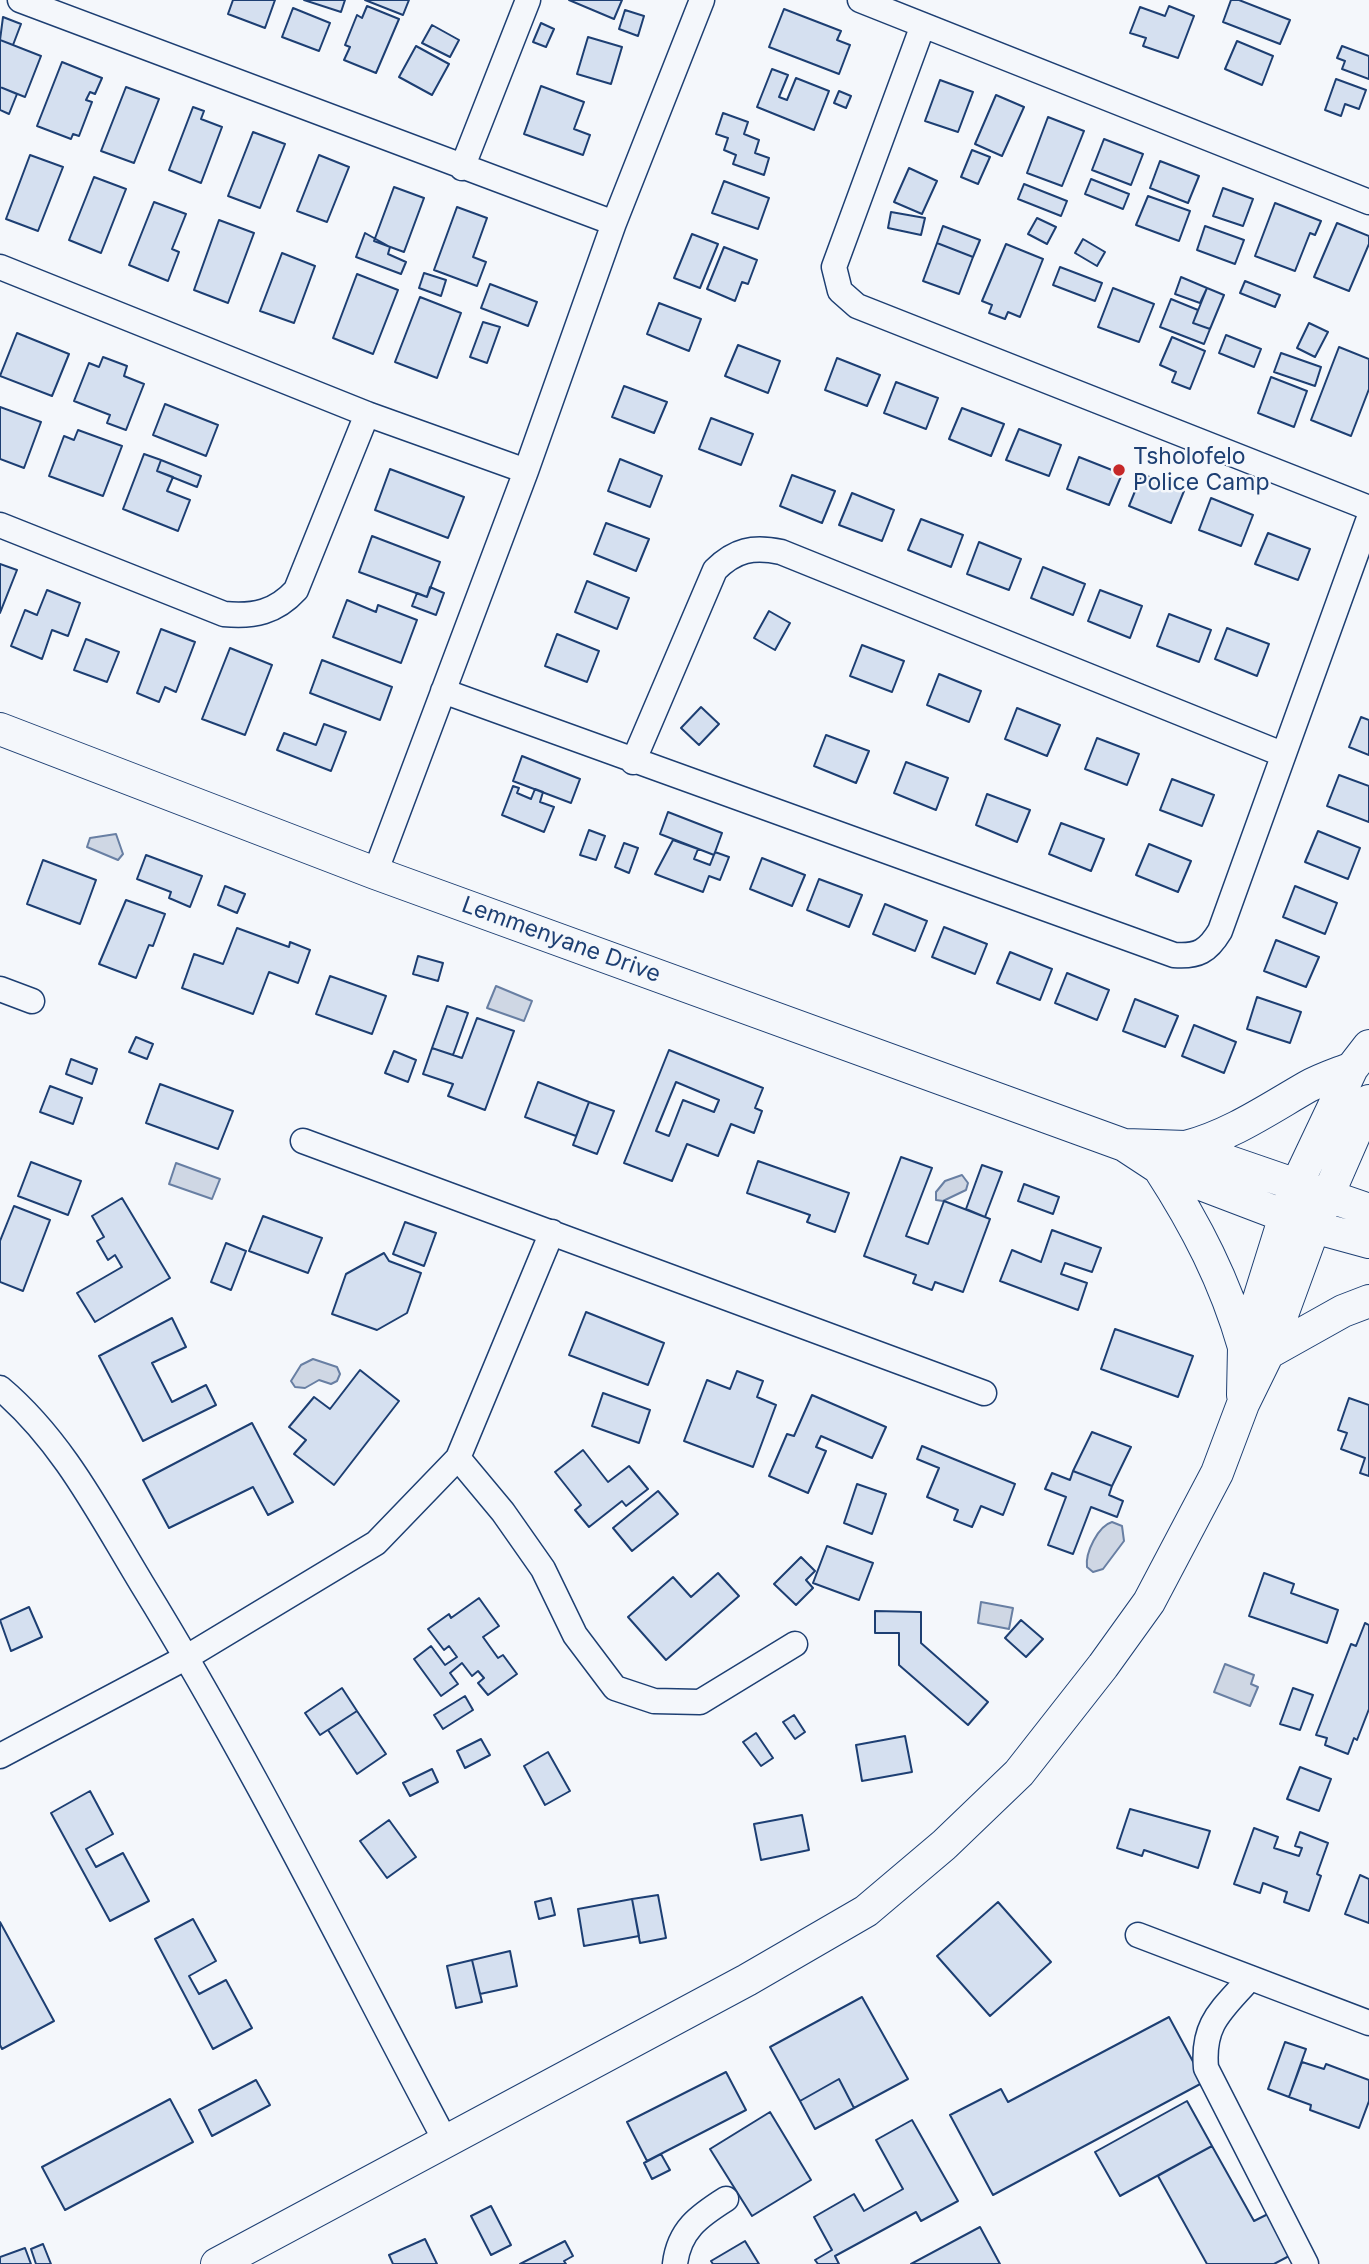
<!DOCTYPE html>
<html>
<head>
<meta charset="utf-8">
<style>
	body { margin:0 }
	canvas { display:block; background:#f4f7fb }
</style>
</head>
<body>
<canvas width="1369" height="2264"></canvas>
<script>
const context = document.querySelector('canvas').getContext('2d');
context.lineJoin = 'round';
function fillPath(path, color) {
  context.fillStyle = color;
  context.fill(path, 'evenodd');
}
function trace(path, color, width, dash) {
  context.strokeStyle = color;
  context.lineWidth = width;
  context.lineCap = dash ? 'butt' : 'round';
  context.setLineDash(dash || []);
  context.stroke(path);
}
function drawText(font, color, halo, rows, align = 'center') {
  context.font = font + ' Inter,sans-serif';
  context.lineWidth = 5;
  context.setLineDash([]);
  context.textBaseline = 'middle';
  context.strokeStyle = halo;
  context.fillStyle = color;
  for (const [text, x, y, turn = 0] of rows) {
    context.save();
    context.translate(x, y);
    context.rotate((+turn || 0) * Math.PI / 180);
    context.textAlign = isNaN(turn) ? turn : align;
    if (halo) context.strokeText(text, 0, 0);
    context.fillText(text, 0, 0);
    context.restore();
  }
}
const water = new Path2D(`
	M116 834 123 854 118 860 87 847 90 838Z
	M496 986 532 1001 524 1021 487 1008Z
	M176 1163 220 1179 212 1199 169 1184Z
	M962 1175 968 1183 966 1190 943 1201 936 1200V1192L945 1181Z
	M313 1359 337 1367 340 1374 337 1381 331 1384 319 1380 305 1388 295 1387 291 1381 301 1365Z
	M1112 1522 1122 1526 1124 1541 1103 1569 1093 1572 1087 1567C1085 1553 1098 1526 1112 1522Z
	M981 1602 1013 1608 1009 1629 978 1623Z
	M1225 1664 1254 1675 1251 1684 1258 1687 1250 1706 1214 1692Z`);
fillPath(water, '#cfd7e4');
trace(water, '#687fa3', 2);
const building = new Path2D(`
	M233 0H275L265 28 228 14Z
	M304 0H345L341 12Z
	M365 0H409L403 15Z
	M569 0H622L614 19Z
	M1231 0H1239L1290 20 1280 44 1223 22Z
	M367 6 399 19 376 73 344 60 350 47 345 45 357 15 362 18Z
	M1169 6 1194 16 1178 58 1143 46 1146 38 1130 33 1140 7 1165 16Z
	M293 8 330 23 319 51 282 37Z
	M784 9 841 31 837 40 850 45 839 74 769 47Z
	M625 10 644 16 638 36 619 29Z
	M3 17 21 24 13 45 0 40Z
	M541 23 554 29 546 47 533 42Z
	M432 25 459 40 450 57 422 43Z
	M588 37 622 47 611 84 577 74Z
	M0 40 41 56 25 97 0 87Z
	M1237 41 1273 56 1262 85 1225 69Z
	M416 46 449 64 432 95 399 77Z
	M1342 46 1369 56V79L1342 69 1345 61 1337 58Z
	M62 62 102 78 95 94 90 92 86 100 92 102 79 136 73 134 71 139 37 126Z
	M772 69 788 75 779 97 787 100 796 78 829 91 814 130 757 107Z
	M1336 79 1366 90 1359 109 1345 104 1341 116 1325 110Z
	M940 80 973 92 958 132 925 121Z
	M541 86 584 102 574 129 590 135 583 155 524 134Z
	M0 87 17 94 9 114 0 110Z
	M126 87 159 99 134 163 101 151Z
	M839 91 851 96 846 108 834 103Z
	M996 95 1024 107 1002 156 975 144Z
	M193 107 204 111 201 119 222 127 201 183 169 170Z
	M723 113 748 122 744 134 759 140 755 153 769 158 764 175 733 164 736 155 724 150 728 138 716 134Z
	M1048 117 1084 131 1062 186 1027 173Z
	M253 132 285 144 260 208 228 196Z
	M1104 139 1143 154 1131 185 1092 170Z
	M972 150 990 157 978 184 961 177Z
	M30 155 63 167 38 231 6 219Z
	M319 155 349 167 327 222 297 211Z
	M1160 161 1199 176 1188 203 1150 188Z
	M909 168 937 181 922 214 894 202Z
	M94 177 126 189 101 253 69 240Z
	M1091 179 1129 194 1123 209 1085 194Z
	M724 181 769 198 758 229 712 213Z
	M1024 184 1067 201 1061 216 1018 199Z
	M394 187 424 198 404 252 374 241Z
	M1223 188 1253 199 1243 226 1213 216Z
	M1148 196 1190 211 1179 241 1136 225Z
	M154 202 186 214 172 249 179 252 168 281 129 265Z
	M1275 203 1321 221 1315 235 1310 233 1295 271 1255 256Z
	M457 207 487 218 473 257 486 262 477 286 434 270Z
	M891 212 925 218 921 235 888 228Z
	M1037 218 1056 227 1047 244 1028 234Z
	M219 220 254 233 228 303 194 290Z
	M1337 223 1369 236V244L1349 291 1314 277Z
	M943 226 980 240 973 257 937 243Z
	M1205 226 1244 240 1235 264 1197 250Z
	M365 233 390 247 388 254 406 262 401 274 356 257Z
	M692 234 718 244 700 288 674 278Z
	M1083 239 1105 252 1097 266 1075 253Z
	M937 243 973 257 959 294 923 281Z
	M1006 244 1043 259 1020 317 1008 312 1005 319 989 313 992 305 982 301Z
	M724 247 757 260 748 284 742 282 735 301 707 289Z
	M282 253 315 266 294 323 260 311Z
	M1060 267 1102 283 1095 301 1053 285Z
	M424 273 446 280 441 296 419 288Z
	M357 274 398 290 373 354 333 338Z
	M1181 277 1207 288 1200 303 1175 294Z
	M1245 281 1280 295 1275 307 1240 293Z
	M490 284 537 302 528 326 481 308Z
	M1113 288 1154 304 1139 342 1098 327Z
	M1207 288 1224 295 1210 329 1193 323Z
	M420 297 461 313 437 378 395 362Z
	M1171 299 1198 310 1193 323 1210 329 1204 344 1160 327Z
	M659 303 701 319 689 351 647 334Z
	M483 322 500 327 487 363 470 357Z
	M1309 323 1328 332 1315 357 1297 348Z
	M17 333 69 354 52 396 0 376Z
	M1226 335 1261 349 1254 367 1219 353Z
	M1172 337 1205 351 1190 389 1172 382 1176 372 1160 365Z
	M738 345 780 361 768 393 725 376Z
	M1339 347 1369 359V389L1351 436 1311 420Z
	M1281 353 1321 367 1315 386 1274 372Z
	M103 357 127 366 124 376 144 384 126 430 107 423 110 415 74 401 89 363 99 367Z
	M837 358 880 375 867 406 825 390Z
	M1271 377 1307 391 1294 427 1258 413Z
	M896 382 938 398 926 429 884 413Z
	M624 386 667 402 654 433 612 417Z
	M165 404 218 425 206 456 153 435Z
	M0 407 41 422 24 468 0 459Z
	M962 408 1004 424 991 456 949 439Z
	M711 418 753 434 741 465 699 449Z
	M1019 429 1061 445 1049 476 1006 460Z
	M78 430 122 446 103 496 49 476 64 436 74 440Z
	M144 454 161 460 157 471 173 477 167 491 190 500 178 531 123 509Z
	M1079 457 1122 474 1109 505 1067 489Z
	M620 459 662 476 650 507 608 491Z
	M161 460 201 476 197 487 157 471Z
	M390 469 464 497 448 538 375 510Z
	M1142 474 1184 491 1171 523 1129 506Z
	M792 475 835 491 822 523 780 506Z
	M852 493 894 510 882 541 839 525Z
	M1211 498 1253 515 1241 546 1199 530Z
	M921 519 963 535 951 567 908 550Z
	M606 523 649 539 636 571 594 554Z
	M1268 533 1310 549 1298 580 1255 564Z
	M372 536 440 562 427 597 359 572Z
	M979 542 1021 559 1009 590 967 574Z
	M0 564 17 570 0 613Z
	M1043 567 1085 584 1073 615 1031 598Z
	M587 581 629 598 617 629 575 612Z
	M430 587 444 593 436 615 412 606 417 593 427 597Z
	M47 590 80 603 68 636 52 630 42 659 11 646 25 610 37 615Z
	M1100 590 1142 606 1130 638 1088 621Z
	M347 600 376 612 378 605 417 620 401 663 333 637Z
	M769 611 790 623 775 650 754 638Z
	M1169 614 1211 630 1199 662 1157 646Z
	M1227 628 1269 644 1257 676 1215 659Z
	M161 629 195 642 176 692 165 687 159 702 137 693Z
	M557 634 599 651 587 682 545 666Z
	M86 639 119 652 107 682 74 670Z
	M862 645 904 661 892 692 850 676Z
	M230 648 272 665 245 735 202 719Z
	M322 660 392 687 380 720 310 693Z
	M939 674 981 691 969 722 927 705Z
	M701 707 719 724 699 745 681 728Z
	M1017 708 1060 725 1047 756 1005 739Z
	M1361 717 1369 720V755L1349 747Z
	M324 724 346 732 331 771 277 750 284 733 316 745Z
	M826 735 869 751 856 783 814 766Z
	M1097 738 1139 754 1127 785 1085 769Z
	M522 756 580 779 571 803 513 781Z
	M906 762 948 778 936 810 894 793Z
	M1339 775 1369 786V822L1327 806Z
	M1172 779 1214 795 1202 826 1160 810Z
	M513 786 519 788 517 793 531 799 535 789 543 792 540 802 554 807 544 832 502 815Z
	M987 794 1030 810 1017 842 976 825Z
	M668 812 722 833 714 855 660 834Z
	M1061 823 1104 839 1091 871 1049 854Z
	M589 830 605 836 596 860 580 855Z
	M1318 831 1360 848 1348 879 1305 862Z
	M673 840 698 849 694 859 710 865 715 852 729 857 720 880 709 876 703 892 655 874Z
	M624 843 638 848 629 873 615 867Z
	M1149 844 1191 861 1178 892 1136 875Z
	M146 855 202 876 190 907 169 898 171 892 137 879Z
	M762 858 805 875 792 906 750 889Z
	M43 860 96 880 80 924 27 904Z
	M819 879 862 895 849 927 807 910Z
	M225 886 245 894 237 913 218 905Z
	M1295 886 1337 903 1325 934 1283 917Z
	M126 900 165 914 153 946 149 945 136 978 99 964Z
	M885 904 927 921 915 951 873 934Z
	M944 927 987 944 975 974 932 957Z
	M237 928 289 947 290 942 310 950 298 983 269 972 253 1014 182 988 194 954 223 964Z
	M1276 940 1319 957 1306 987 1264 971Z
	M1010 952 1052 969 1040 1000 997 983Z
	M418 956 443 963 438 981 413 974Z
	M1067 973 1109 990 1097 1020 1055 1003Z
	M330 976 386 996 372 1034 316 1014Z
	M1257 997 1301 1012 1290 1043 1247 1029Z
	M1135 999 1178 1016 1165 1047 1123 1031Z
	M447 1006 468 1013 453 1055 432 1048Z
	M477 1018 514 1031 485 1110 448 1096 453 1084 423 1074 432 1048 462 1058Z
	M1194 1025 1236 1042 1224 1073 1182 1056Z
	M136 1037 153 1044 147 1059 129 1052Z
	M669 1050 763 1088 755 1108 762 1111 754 1133 731 1124 718 1156 687 1144 672 1181 624 1163ZM676 1082 719 1100 714 1112 683 1100 669 1136 656 1131Z
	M394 1051 416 1060 408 1082 385 1073Z
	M71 1059 97 1069 92 1084 66 1074Z
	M538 1082 589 1102 576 1136 525 1117Z
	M160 1084 233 1111 218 1149 146 1123Z
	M50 1086 82 1098 73 1124 40 1112Z
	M589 1102 614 1111 597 1154 573 1145Z
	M901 1157 932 1168 906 1236 928 1244 944 1201 990 1219 963 1292 935 1282 932 1290 913 1283 916 1275 864 1256Z
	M758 1161 849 1193 835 1232 807 1222 810 1215 747 1193Z
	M31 1162 81 1181 68 1215 18 1196Z
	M982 1165 1002 1172 985 1217 966 1209Z
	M1024 1184 1059 1197 1053 1214 1018 1201Z
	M122 1198 170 1278 95 1322 77 1293 122 1267 115 1255 108 1260 97 1241 104 1237 92 1216Z
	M14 1206 50 1220 23 1291 0 1282V1241Z
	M263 1216 322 1238 308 1273 249 1251Z
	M405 1222 436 1233 424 1266 393 1254Z
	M1052 1230 1101 1248 1092 1272 1065 1263 1061 1274 1087 1283 1078 1310 1000 1281 1012 1250 1041 1262Z
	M226 1243 246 1251 231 1290 211 1282Z
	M384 1253 389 1261 421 1273 407 1313 377 1330 332 1314 346 1274Z
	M586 1312 664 1343 648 1385 569 1355Z
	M172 1318 186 1347 152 1363 172 1402 206 1385 216 1405 143 1441 99 1356Z
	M1115 1329 1193 1356 1178 1397 1101 1369Z
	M360 1370 399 1401 334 1485 294 1454 306 1440 289 1427 314 1397 330 1409Z
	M737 1371 763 1381 757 1397 776 1405 753 1467 684 1441 707 1380 730 1389Z
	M603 1393 650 1410 639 1443 592 1426Z
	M812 1395 886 1427 872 1458 821 1436 816 1447 826 1451 808 1493 769 1476 787 1434 794 1436Z
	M1349 1398 1369 1405V1476L1360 1473 1365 1458 1341 1449 1347 1433 1338 1430Z
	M252 1423 293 1502 268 1515 253 1487 169 1528 143 1480Z
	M1092 1432 1131 1447 1112 1486 1073 1471Z
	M922 1446 1015 1484 1003 1515 981 1506 972 1527 954 1520 958 1510 927 1497 939 1468 917 1459Z
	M583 1450 608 1482 629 1466 648 1489 626 1506 622 1501 589 1527 575 1510 581 1505 555 1472Z
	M1073 1471 1112 1486 1109 1495 1123 1501 1117 1517 1091 1507 1073 1554 1048 1545 1066 1497 1045 1489 1052 1473 1070 1480Z
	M857 1484 886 1494 872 1534 844 1523Z
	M658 1491 678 1514 632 1551 613 1528Z
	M827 1546 873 1563 859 1600 813 1583Z
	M801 1557 815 1571 806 1580 813 1588 796 1605 774 1584Z
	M718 1573 739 1596 666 1660 628 1617 673 1577 691 1597Z
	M1264 1573 1294 1584 1291 1593 1338 1610 1327 1643 1249 1616Z
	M479 1598 499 1626 483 1637 498 1658 503 1655 517 1674 488 1695 478 1683 484 1678 478 1671 472 1676 462 1663 450 1673 458 1684 441 1696 414 1659 431 1646 445 1665 457 1657 449 1646 444 1650 428 1629 449 1614 451 1618Z
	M29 1607 42 1637 11 1651 0 1620Z
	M875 1611 921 1612V1643L988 1702 968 1725 899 1665V1633H875Z
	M1021 1620 1043 1639 1026 1657 1005 1638Z
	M1365 1623 1369 1625V1709L1357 1740 1354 1738 1348 1754 1325 1745 1327 1738 1316 1735 1351 1644 1356 1646Z
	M342 1688 357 1711 320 1735 305 1713Z
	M1293 1688 1313 1695 1300 1730 1280 1724Z
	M465 1696 473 1710 443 1729 434 1715Z
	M357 1711 386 1754 357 1774 328 1730Z
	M794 1715 805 1732 795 1739 783 1722Z
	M756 1733 773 1758 761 1766 743 1742Z
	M905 1736 912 1772 862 1781 856 1745Z
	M481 1739 490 1755 465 1768 457 1751Z
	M548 1752 570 1791 545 1805 524 1766Z
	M1300 1767 1331 1779 1319 1811 1287 1799Z
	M432 1769 438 1782 410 1796 403 1783Z
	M90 1791 113 1834 86 1849 96 1867 123 1853 149 1901 110 1921 51 1813Z
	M1130 1809 1210 1831 1198 1868 1144 1850 1142 1856 1117 1848Z
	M802 1815 809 1850 761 1860 754 1824Z
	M389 1820 416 1857 387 1878 360 1841Z
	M1254 1828 1278 1837 1274 1848 1299 1856 1302 1848 1295 1846 1300 1832 1328 1843 1317 1874 1321 1876 1309 1911 1284 1902 1287 1892 1263 1883 1260 1893 1234 1884Z
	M1360 1875 1369 1879V1923L1345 1914Z
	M658 1895 666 1938 640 1943 632 1899Z
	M551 1898 555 1915 539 1919 535 1902Z
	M632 1899 639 1936 584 1946 578 1909Z
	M998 1902 1051 1962 990 2016 937 1956Z
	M193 1919 216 1961 189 1976 199 1994 226 1980 252 2028 213 2049 155 1939Z
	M0 1922 54 2021 2 2049 0 2045Z
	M510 1951 517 1986 480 1994 472 1960Z
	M472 1960 482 2002 456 2008 447 1966Z
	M862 1997 908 2079 854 2108 839 2079 800 2101 770 2047Z
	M1169 2017 1204 2082 993 2195 950 2115 1001 2089 1008 2102Z
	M1285 2042 1306 2049 1289 2097 1268 2089Z
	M1302 2062 1324 2069 1326 2064 1369 2080V2101L1359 2128 1310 2110 1311 2105 1289 2097Z
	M726 2072 746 2110 647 2161 627 2122Z
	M839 2079 854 2108 815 2129 800 2101Z
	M256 2080 270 2105 212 2136 199 2110Z
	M170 2099 193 2142 65 2210 42 2167Z
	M1187 2101 1212 2146 1120 2196 1095 2152Z
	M770 2112 811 2180 752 2216 710 2149Z
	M912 2120 958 2201 921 2221 916 2212 835 2256 839 2264H818L815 2260 832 2250 814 2217 854 2194 864 2211 903 2189 876 2140Z
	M1212 2146 1254 2221 1268 2214 1291 2255 1274 2264H1207L1158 2176Z
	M661 2154 670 2170 652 2179 644 2163Z
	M491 2206 511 2245 491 2255 471 2216Z
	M980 2227 1000 2264H911Z
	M425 2239 437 2264H393L389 2255Z
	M565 2241 573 2256 564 2261 566 2264H520Z
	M745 2241 759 2264H713L711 2261Z
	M43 2244 51 2264H36L31 2249Z
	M25 2248 31 2264H0V2257Z`);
fillPath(building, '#d5e0f0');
trace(building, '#1d3f73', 2);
const minor = new Path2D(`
	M20 0 614 223
	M860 0 1369 202
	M923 25 834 267 840 291 857 306 1369 508
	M462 168 528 0
	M0 267 367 414 526 471
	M0 525 224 614C254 617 276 612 296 590L367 414
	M443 691 1174 955C1198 957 1208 951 1220 931L1369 518
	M633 762 715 570C735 550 753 546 781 552L1282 754
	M375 873 526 471 614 223 702 0
	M0 989 32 1001
	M303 1141 984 1393
	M0 1388C63 1441 100 1515 142 1584 253 1764 347 1956 446 2142
	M458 1458 503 1512 543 1569 575 1635 615 1688 654 1701 700 1702 795 1644
	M0 1756 187 1657 376 1543 458 1458 552 1232
	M1138 1935 1369 2023
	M1250 1978C1222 2010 1202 2023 1206 2068L1306 2264
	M675 2264C679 2230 699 2216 726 2199`);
const tertiary = new Path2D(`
	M0 729 375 873 1124 1145 1159 1168 1314 1227 1369 1242
	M1126 1145 1186 1147 1369 1210
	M1186 1147C1231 1135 1267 1110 1307 1087 1321 1079 1337 1074 1352 1068
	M1159 1168C1196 1225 1225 1281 1244 1347
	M1268 1353 1343 1311 1369 1301
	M1243 1395 1244 1347 1285 1216 1297 1184 1352 1068 1369 1046
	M217 2264 747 1980 866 1911 944 1845 1019 1773 1103 1666 1149 1602 1217 1473 1243 1404 1268 1353 1314 1227 1369 1101`);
trace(minor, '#1d3f73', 27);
trace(tertiary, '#1d3f73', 34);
trace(minor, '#f4f7fb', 24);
trace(tertiary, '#f4f7fb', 32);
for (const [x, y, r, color] of [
	[1119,470,7,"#c62828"]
]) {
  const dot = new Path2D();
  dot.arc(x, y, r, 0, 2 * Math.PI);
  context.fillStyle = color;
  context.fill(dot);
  trace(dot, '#f4f7fb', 2.5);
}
drawText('23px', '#1d3f73', '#f4f7fb', [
	["Tsholofelo",1133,457],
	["Police Camp",1133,483]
], 'left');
drawText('23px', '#1d3f73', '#f4f7fb', [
	["Lemmenyane Drive",561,940,20]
]);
</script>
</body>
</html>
